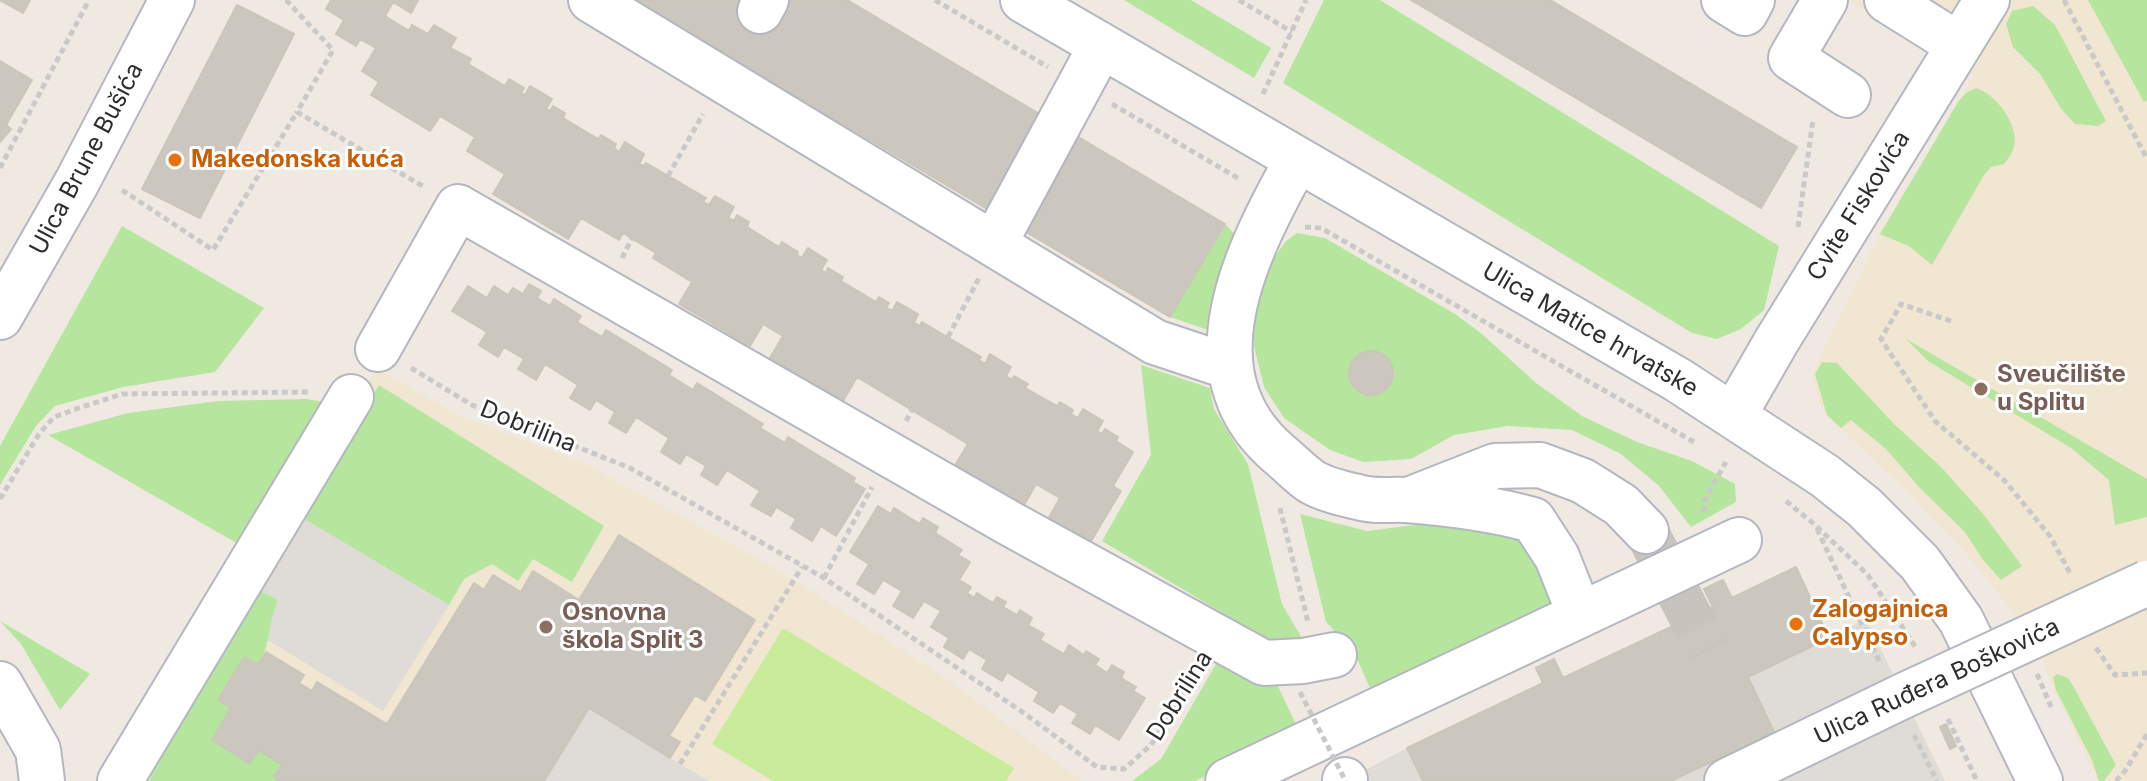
<!DOCTYPE html>
<html>
<head>
<meta charset="utf-8">
<style>
	body { margin:0 }
	canvas { display:block; background:#efe9e1 }
</style>
</head>
<body>
<canvas width="2147" height="781"></canvas>
<script>
const context = document.querySelector('canvas').getContext('2d');
context.lineJoin = 'round';
function fillPath(path, color) {
  context.fillStyle = color;
  context.fill(path, 'evenodd');
}
function trace(path, color, width, dash) {
  context.strokeStyle = color;
  context.lineWidth = width;
  context.lineCap = dash ? 'butt' : 'round';
  context.setLineDash(dash || []);
  context.stroke(path);
}
function drawText(font, color, halo, rows, align = 'center') {
  context.font = font + ' Inter,sans-serif';
  context.lineWidth = 6;
  context.setLineDash([]);
  context.textBaseline = 'middle';
  context.strokeStyle = halo;
  context.fillStyle = color;
  for (const [text, x, y, turn = 0] of rows) {
    context.save();
    context.translate(x, y);
    context.rotate((+turn || 0) * Math.PI / 180);
    context.textAlign = isNaN(turn) ? turn : align;
    if (halo) context.strokeText(text, 0, 0);
    context.fillText(text, 0, 0);
    context.restore();
  }
}
fillPath(new Path2D(`
	M1845 0H2147V781H2098L2055 692 2041 656 2008 605 1963 550 1900 485 1828 417 1819 401 1812 376 1818 361 1880 234 1974 75 1928 44Z
	M377 368 458 415 586 464 782 572 950 681 1082 781H136Z`), '#f0e6d1');
fillPath(new Path2D(`
	M1124 0H1191L1271 48 1254 78Z
	M1324 0H1380L1779 246 1764 310 1741 329 1717 339 1692 333 1283 83Z
	M2088 0H2147V100L2144 102Z
	M2033 6 2055 25 2106 121 2098 126 2075 124 2062 110 2040 74 2013 47 2006 24 2012 11Z
	M1976 88C1995 94 2014 119 2015 140 2015 149 2009 158 2004 164L1991 167 1984 175 1932 265 1909 246 1880 234 1958 102 1966 93Z
	M1225 224 1240 240 1210 309 1208 330 1170 317Z
	M122 226 264 308 215 372 123 387 55 406 36 426 0 485V446Z
	M1297 233 1325 238 1455 314 1482 334 1536 383 1582 416 1637 442 1692 461 1735 484 1736 502 1691 527 1659 486 1621 454 1572 430 1508 426 1454 435 1411 459 1363 462 1330 450 1284 418 1264 387 1254 346 1253 309 1265 270 1286 241Z
	M1906 339 2147 479V517L2115 525 2109 480 2071 448 1928 361Z
	M1822 362 1837 363 1895 425 1941 467 1984 515 2022 566 2001 580 1983 560 1965 532 1920 488 1886 449 1851 420 1841 428 1827 415 1815 374Z
	M1141 365 1210 388 1214 409 1248 464 1282 604 1303 640 1276 645 1102 541 1151 455Z
	M379 385 604 526 572 582 533 559 518 581 492 564 464 579 449 605 299 516Z
	M307 399 334 404 247 549 48 435 128 413 218 401Z
	M1300 514 1367 531 1422 524H1472L1515 533 1538 555 1557 600 1370 688 1354 652 1326 622Z
	M253 587 278 600C270 622 270 646 258 665L244 657 218 699 231 708 250 763 258 750 282 765 274 777 280 781H149Z
	M0 621 90 674 60 710 21 644Z
	M1220 657 1277 684 1300 733 1195 781H1132L1161 759Z
	M2057 674 2068 678 2073 686 2116 765 2104 781H2099L2092 760 2056 690 2053 678Z`), '#b6e59e');
fillPath(new Path2D(`
	M783 628 1014 768 1006 781H773L712 744Z`), '#c9ec9a');
fillPath(new Path2D(`
	M299 516 449 605 383 711 268 640 272 617 278 600 243 581Z
	M1866 619 1945 781H1671L1774 732 1748 677Z
	M589 708 670 758 709 781H544Z
	M1407 748 1423 781H1344Z`), '#dfdcd8');
const building = new Path2D(`
	M0 0H30L23 13Z
	M331 0H418L411 13 393 2 385 16 409 31 412 25 428 34 434 25 456 38 450 48 471 59 468 64 505 86 509 79 524 88 521 93 525 95 530 86 552 99 546 109 550 111 553 106 565 113 563 118 598 139 601 135 616 144 614 148 619 152 625 142 644 154 639 164 644 166 646 163 706 198 703 202 709 205 715 196 734 207 728 218 734 221 737 215 749 222 747 227 779 247 782 242 798 252 797 255 802 258 808 248 827 260 821 270 826 273 828 268 843 277 841 281 876 302 879 297 889 303 886 308 892 311 897 302 918 314 914 323 920 326 922 322 981 357 979 360 985 364 990 354 1011 367 1006 376 1012 380 1014 376 1028 384 1025 388 1057 406 1060 402 1073 410 1071 414 1078 418 1083 409 1103 421 1097 431 1102 434 1105 429 1118 437 1116 441 1133 452 1113 486 1121 491 1088 546 1047 521 1060 498 1036 484 1023 507 954 467 968 444 857 377 843 401 770 358 783 336 763 324 750 346 679 304 692 282 653 258 656 253 623 233 619 240 581 218 568 239 493 194 505 174 467 151 475 137 440 116 430 131 371 95 379 82 362 71 376 48 360 39 356 46 336 34 344 20 326 9Z
	M633 0H847L1225 224 1170 317Z
	M1411 0H1550L1797 147 1761 208Z
	M237 5 294 34 200 218 142 189Z
	M0 61 32 80 6 125 0 120Z
	M0 120 11 129 0 142Z
	M529 284 541 291 537 298 550 306 554 299 581 316 577 322 602 337 606 330 672 370 669 375 693 390 697 383 763 424 760 428 785 443 788 437 855 478 853 482 865 489 836 536 821 526 812 541 791 528 796 519 776 507 771 516 751 505 760 491 727 470 717 485 701 475 706 466 686 454 680 464 661 452 669 438 636 417 626 433 609 423 615 412 596 400 590 410 570 398 578 385 545 364 536 380 518 369 524 359 504 347 498 357 479 345 487 332 452 311 468 286 487 298 494 286 508 295 513 288 523 294Z
	M1349 373a22 22 0 1 1 44 0a22 22 0 1 1-44 0Z
	M878 506 891 514 894 508 920 524 923 518 938 527 935 533 962 550 958 555 970 562 959 580 971 587 967 593 974 598 977 593 993 603 997 597 1006 602 1003 607 1017 615 1020 610 1032 618 1028 625 1044 634 1040 640 1064 654 1069 645 1084 655 1086 651 1099 659 1095 665 1107 673 1112 665 1124 672 1121 678 1136 687 1133 691 1145 698 1119 740 1095 725 1090 734 1072 723 1078 714 1060 703 1053 713 1034 701 1039 692 1007 672 1002 681 982 669 987 660 969 649 963 659 944 647 949 638 931 627 941 611 924 601 913 618 893 606 902 591 883 580 874 594 857 584 869 564 850 552Z
	M619 535 755 620 705 701 695 695 669 736 680 742 670 758 589 708 544 781H280L274 777 282 765 258 750 250 764 212 740 231 708 218 700 244 657 258 665 266 652 304 675 299 683 312 691 317 682 387 724 474 583 484 590 493 575 521 592 533 571 579 600Z
	M1796 567 1829 638 1748 677 1774 732 1671 781H1423L1407 748 1543 683 1536 668 1554 659 1563 678 1713 607 1704 589 1723 580 1732 598Z
	M1946 724 1956 746 1950 749 1940 727Z`);
fillPath(building, '#cbc7bf');
trace(building, '#cbc5ba', 2);
trace(new Path2D(`
	M1646 531 1708 650`), '#c8c4bd', 44, [44, 22]);
const minor = new Path2D(`
	M591 0 1155 342 1230 367
	M1023 0 1678 380 1825 476 1864 507 1920 563 1961 620 2040 781
	M1724 0 1745 13 1752 0
	M1825 0 1791 58 1848 95
	M1887 0 1959 45
	M760 11 766 0
	M994 244 1101 46
	M0 317 77 182 172 0
	M378 349 458 207 1009 523 1264 663 1303 661 1334 655
	M1734 415 1776 342 1987 0
	M1411 499 1495 466 1540 465 1583 481 1621 505 1646 531
	M1580 615 1739 540
	M0 684 38 750 42 781
	M1345 780V781
	M120 781 351 397
	M1228 781 1580 615 1557 557 1533 520C1493 509 1447 503 1406 500 1391 499 1373 502 1358 497 1344 494 1324 489 1312 482 1300 474 1290 463 1279 454 1183 372 1248 249 1297 160
	M1727 781 1903 696`);
trace(minor, '#b4b7c1', 48);
trace(new Path2D(`
	M286 0 333 50 297 112 426 188
	M935 0 1048 67
	M1239 0 1292 32
	M2064 0 2147 159
	M1263 94 1306 0
	M1112 104 1241 180
	M0 168 89 0
	M668 176 703 114
	M122 190 213 250 297 112
	M1305 227 1321 228 1694 442
	M1798 227 1813 120
	M622 258 632 238
	M1951 321 1901 304 1881 339 1935 421 2005 481 2050 536 2071 575
	M948 337 979 278
	M411 368 472 405 630 468 824 578 1021 711 1097 767 1124 769 1151 745 1198 668
	M906 421 912 410
	M0 499 39 434 54 417 79 408 122 394 311 392
	M1786 501 1814 524 1868 575 1916 648
	M1280 508 1308 622
	M1704 512 1705 499 1726 462
	M1817 529 1881 665
	M824 578 872 487
	M2096 648 2115 675 2147 673
	M2037 674 2052 709
	M1948 719 1977 781
	M1914 735 1937 781
	M680 764 802 567
	M2116 781 2125 771 2147 734`), '#c9c9c9', 5, [6, 4]);
trace(minor, '#fff', 44);
const minorBridge = new Path2D(`
	M1903 696 2147 583`);
trace(minorBridge, '#b4b7c1', 48, []);
trace(new Path2D(`
	M1300 692 1345 780`), '#c9c9c9', 5, [6, 4]);
trace(minorBridge, '#fff', 44);
for (const [x, y, r, color] of [
	[175,160,8,"#e8710a"],
	[1981,389,8,"#8d6e63"],
	[1796,624,8,"#e8710a"],
	[546,627,8,"#8d6e63"]
]) {
  const dot = new Path2D();
  dot.arc(x, y, r, 0, 2 * Math.PI);
  context.fillStyle = color;
  context.fill(dot);
  trace(dot, '#fff', 3);
}
drawText('24px', '#2e2e2e', '#fff', [
	["Ulica Brune Bušića",87,159,-62],
	["Cvite Fiskovića",1859,206,-58],
	["Ulica Matice hrvatske",1590,330,30],
	["Dobrilina",528,427,22],
	["Ulica Ruđera Boškovića",1937,682,-25],
	["Dobrilina",1180,696,-58]
]);
drawText('bold 24px', '#c56008', '#fff', [
	["Makedonska kuća",191,160],
	["Zalogajnica",1812,610],
	["Calypso",1812,638]
], 'left');
drawText('bold 24px', '#785e54', '#fff', [
	["Sveučilište",1997,375],
	["u Splitu",1997,403],
	["Osnovna",562,613],
	["škola Split 3",562,641]
], 'left');
</script>
</body>
</html>
